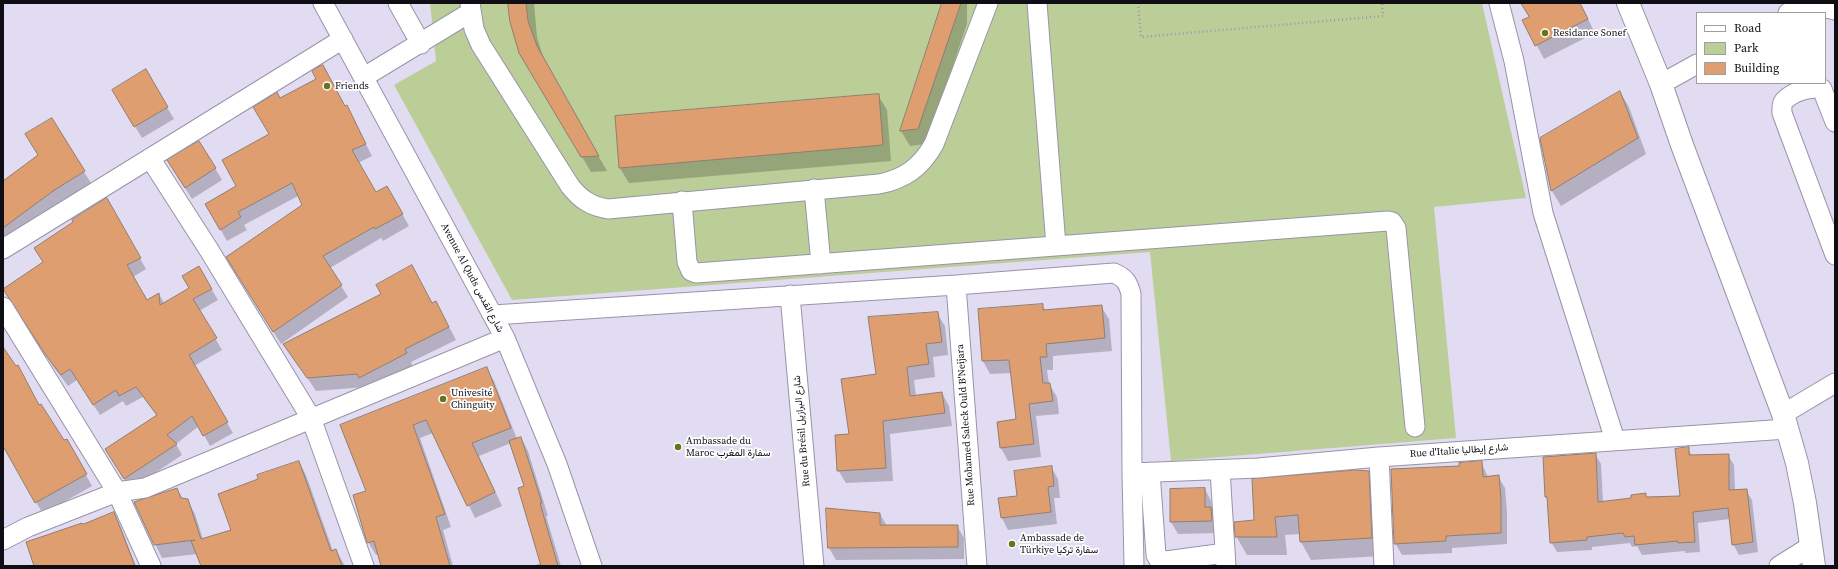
<!DOCTYPE html>
<html>
<head>
<meta charset="utf-8">
<style>
	body { margin:0 }
	#map { position:relative; width:1838px; height:569px; overflow:hidden; background:#e2dcf2; font-family:"Source Serif 4",serif }
	canvas { display:block }
	.frame { position:absolute; inset:0; border:4px solid #100e15; pointer-events:none }
	.legend { position:absolute; left:1696px; top:12px; width:130px; height:72px; box-sizing:border-box; background:#fff; border:1px solid #9f9fa1; margin:0; padding:5px 7px; list-style:none; font-size:12px; color:#100e15 }
	.legend li { display:flex; align-items:center; gap:8px; height:20px }
	.legend b { width:20px; border:1px solid #9f9fa1 }
</style>
</head>
<body>
<div id="map">
<canvas width="1838" height="569"></canvas>
<div class="frame"></div>
<ul class="legend">
<li><b style="height:5px;background:#fff"></b>Road</li>
<li><b style="height:11px;background:#bbce98"></b>Park</li>
<li><b style="height:11px;background:#df9e70"></b>Building</li>
</ul>
</div>
<script>
const context = document.querySelector('canvas').getContext('2d');
context.lineJoin = 'round';
function fillPath(path, color) {
  context.fillStyle = color;
  context.fill(path, 'evenodd');
}
function trace(path, color, width, dash) {
  context.strokeStyle = color;
  context.lineWidth = width;
  context.lineCap = dash ? 'butt' : 'round';
  context.setLineDash(dash || []);
  context.stroke(path);
}
function drawText(font, color, halo, rows, align = 'center') {
  context.font = font + ' "Source Serif 4",Vazirmatn,serif';
  context.lineWidth = 3.5;
  context.setLineDash([]);
  context.textBaseline = 'middle';
  context.strokeStyle = halo;
  context.fillStyle = color;
  for (const [text, x, y, turn = 0] of rows) {
    context.save();
    context.translate(x, y);
    context.rotate((+turn || 0) * Math.PI / 180);
    context.textAlign = isNaN(turn) ? turn : align;
    if (halo) context.strokeText(text, 0, 0);
    context.fillText(text, 0, 0);
    context.restore();
  }
}
fillPath(new Path2D(`
	M430 3H1482L1526 198 1434 207 1456 438 1171 461 1150 252 512 300 394 85 436 61Z`), '#bbce98');
fillPath(new Path2D(`
	M509 3H534L537 37 545 63 607 171 591 172 520 53Z
	M943 3H967V24L926 144 910 146 901 131Z
	M1522 3H1580L1595 33 1544 59 1524 21 1530 17Z
	M145 71 174 119 142 138 113 90Z
	M1620 92 1629 107 1646 154 1561 206 1552 191 1541 138Z
	M878 95 887 110 891 161 629 183 620 168Z
	M280 99 347 107 372 156 358 163 376 194 387 187 409 226 383 241 381 238 330 268 348 297 281 344 235 270 303 205 298 196 244 225 247 230 227 241 206 204 237 186 270 135Z
	M51 119 91 183 59 203 10 239 3 249V182L39 156Z
	M215 168 222 180 192 199 175 172Z
	M107 200 146 269 133 277 146 301 159 294 164 303 190 289 199 268 218 300 199 311 222 350 194 366 233 433 210 446 199 426 176 444 182 455 131 489 112 460 157 416 143 397 126 406 123 401 100 415 77 380 68 386 52 365 4 288 44 263Z
	M382 294 432 304 443 315 456 340 411 362 413 367 365 387 316 391 285 344Z
	M1042 305 1046 311 1101 306 1109 319 1112 351 1053 356V370H1047L1049 384 1057 397 1059 414 1036 416 1041 457 1008 461 1001 448 1017 420 1011 373 990 374 983 361 979 310Z
	M937 313 945 326 948 355 933 357 935 377 914 380 916 396 942 393 949 406 952 426 890 434 893 481 846 483 838 470 877 375Z
	M3 349 64 442 66 440 92 486 43 514 3 445Z
	M486 368 494 381 517 439 521 438 528 451 548 516H546L561 566H533L541 563 526 486 511 443 479 456 502 506 475 518 433 433 420 438 451 527 443 530 453 566H382L379 554 376 555 368 542V492L342 426Z
	M1688 448 1692 456 1728 455 1734 465 1735 491 1746 490 1752 500 1758 552 1739 555 1733 544 1730 519 1698 523 1700 552 1685 553V551L1642 555 1637 546 1632 547 1630 543 1592 547V550L1557 552 1551 542 1549 502 1546 497 1544 458 1595 454 1601 464 1603 502 1632 499 1645 494 1647 498 1681 497Z
	M299 462 306 475 333 551 336 550 345 566H202L197 554 162 558 135 503 177 489 183 499 187 500 195 514 203 539 232 530 260 480Z
	M1481 462 1488 477 1498 476 1505 488 1507 512V544L1452 548V553L1402 555 1395 543 1460 467Z
	M1051 467 1058 479 1060 498H1054L1057 524 1008 530 1002 518 999 499 1019 497Z
	M1368 472 1379 490 1382 556 1311 560 1301 542 1300 534 1285 535 1287 555H1247L1236 536 1255 521Z
	M1205 489 1211 501 1212 509 1217 520 1218 533 1178 534 1171 522Z
	M114 514 120 525 136 566H35L83 526Z
	M880 514 887 526H957L964 538V559L836 560 829 548Z`), '#0003');
const building = new Path2D(`
	M508 3H526L528 21 537 46 599 156 581 157 519 53 510 22Z
	M942 3H961L918 129 900 131Z
	M1521 3H1580L1588 19 1535 46 1522 20 1529 17Z
	M323 65 345 106 347 105 366 144 352 150 376 192 387 186 403 214 375 229 374 227 323 256 342 285 273 332 226 257 302 205 292 183 238 212 241 217 220 230 205 204 236 186 222 160 269 134 253 107 277 92 280 98 316 79 312 71Z
	M146 69 168 107 134 127 112 90Z
	M1620 91 1638 138 1551 191 1540 138Z
	M879 94 883 145 619 168 615 116Z
	M52 118 85 171 53 191 3 228V181L38 155 25 134Z
	M199 141 216 168 185 188 167 160Z
	M107 198 141 258 127 265 147 300 159 293 160 305 189 288 182 276 199 266 212 289 193 299 217 338 189 355 228 422 203 436 192 416 167 435 177 444 124 479 105 449 157 415 136 387 119 396 116 390 93 405 70 369 61 375 45 354 3 289 43 262 34 248 73 222 72 220Z
	M412 265 432 303 436 301 449 327 405 349 407 353 359 378 357 374 307 378 283 344 381 294 376 285Z
	M1043 304V310L1102 305 1105 338 1046 344 1047 357H1040L1043 383H1050L1053 401 1029 404 1034 444 1000 448 997 422 1016 419 1009 360 982 361 978 309Z
	M938 312 942 342 926 344 929 364 907 367 910 396 942 392 945 413 883 421 886 468 837 471 835 435 849 434 841 379 876 374 868 317Z
	M3 347 16 366 18 365 39 405 41 404 64 440 67 439 87 474 35 503 3 446Z
	M487 367 511 428 472 443 495 492 467 506 426 420 413 425 445 514 436 517 450 566H381L374 541 367 543 353 495 366 491 340 425Z
	M521 437 542 503H540L558 566H541L518 488 524 486 509 441Z
	M1689 447V455L1729 454V490L1747 489 1753 542 1732 545 1728 508 1693 512 1695 542 1678 543V541L1635 545 1634 536 1625 537 1623 533 1587 537V540L1550 543 1547 497H1545L1543 457 1596 453 1598 502 1631 498V495L1646 493V497L1680 496 1675 449Z
	M299 461 331 551 336 549 342 566H201L191 541 195 540 154 545 134 502 177 488 181 498 188 499 201 539 231 530 218 494 258 479 257 475Z
	M1482 461 1483 477 1499 475 1501 500V533L1446 536V541L1394 544 1391 469 1459 466V463Z
	M1052 466 1054 486 1048 487 1051 512 1001 518 998 498 1017 496 1014 471Z
	M1356 470 1369 471 1372 538 1300 542 1298 515 1275 517 1277 537H1235L1234 522 1254 520 1252 479Z
	M1205 488V507H1211L1212 521 1170 522V489Z
	M826 508 880 513V525H958V547L828 548Z
	M114 512 135 566H34L26 542 82 523 83 524Z`);
fillPath(building, '#df9e70');
trace(building, '#917d70', 1);
const minor = new Path2D(`
	M323 3 505 338 557 464 592 566
	M398 3 421 44
	M470 3 474 29 481 45 570 186C581 200 591 206 608 209L879 184C905 179 921 167 934 144L988 3
	M1037 3 1056 246
	M1499 3 1514 61 1543 213 1615 440
	M1788 13 1805 3 1835 10
	M364 77 471 12
	M1661 84 1697 64
	M1835 122 1822 89C1810 86 1792 92 1784 101 1781 105 1782 109 1782 113L1835 255
	M150 158 209 250 311 418 364 566
	M814 189 821 264
	M682 201 687 262 691 271 696 273 1388 221 1392 222 1396 228 1415 427
	M3 249 343 39
	M956 285 977 566
	M790 295 814 566
	M3 307 117 492 151 566
	M493 315 956 285 1114 273C1125 278 1128 282 1131 294L1132 473 1134 566
	M1783 414 1835 383
	M1379 457 1384 566
	M1220 470 1226 566
	M1150 472 1156 555 1159 560 1166 561 1225 553
	M1132 473 1258 468 1379 457 1787 429
	M3 540 28 527 117 492 145 488 505 338
	M1779 566 1811 546`);
const major = new Path2D(`
	M1628 3 1661 84 1682 145 1783 414 1797 463 1805 503 1814 566`);
trace(minor, '#9993a8', 21);
trace(major, '#9993a8', 24);
trace(new Path2D(`
	M1138 3 1141 37 1383 16 1382 3`), '#9c98a9', 2.5, [1, 3]);
trace(minor, '#fff', 19);
trace(major, '#fff', 22);
for (const [x, y, r, color] of [
	[1545,33,4,"#667420"],
	[327,86,4,"#667420"],
	[443,399,4,"#667420"],
	[678,447,4,"#667420"],
	[1012,544,4,"#667420"]
]) {
  const dot = new Path2D();
  dot.arc(x, y, r, 0, 2 * Math.PI);
  context.fillStyle = color;
  context.fill(dot);
  trace(dot, '#fff', 1.5);
}
drawText('10px', '#100e15', '#fff', [
	["Residance Sonef",1553,33],
	["Friends",335,86],
	["Univesité",451,393],
	["Chinguity",451,405],
	["Ambassade du",686,441],
	["Maroc سفارة المغرب",686,453],
	["Ambassade de",1020,538],
	["Türkiye سفارة تركيا",1020,550]
], 'left');
drawText('10px', '#100e15', '#fff', [
	["Avenue Al Quds شارع القدس",472,278,62],
	["Rue Mohamed Saleck Ould B'Neijara",966,425,-94],
	["Rue du Brésil شارع البرازيل",802,431,-95],
	["Rue d'Italie شارع إيطاليا",1459,451,-4]
]);
</script>
</body>
</html>
